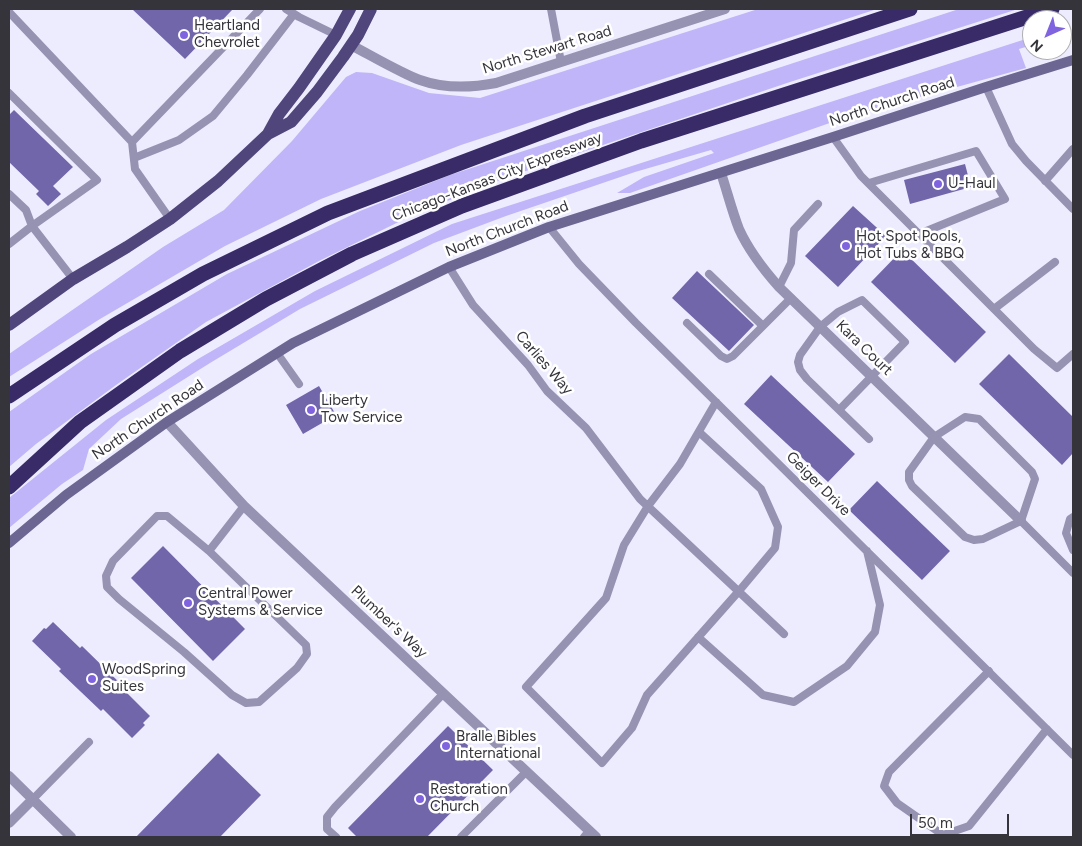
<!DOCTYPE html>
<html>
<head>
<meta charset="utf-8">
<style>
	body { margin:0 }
	#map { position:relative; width:1082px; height:846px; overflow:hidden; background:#edecfe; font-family:Figtree,sans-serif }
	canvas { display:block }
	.frame { position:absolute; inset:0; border:10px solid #35343b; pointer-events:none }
	.north { position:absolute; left:1022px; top:10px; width:50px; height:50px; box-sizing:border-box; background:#fff; border:1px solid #aeaeb1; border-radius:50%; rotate:224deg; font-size:14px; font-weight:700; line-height:20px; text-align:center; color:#35343b }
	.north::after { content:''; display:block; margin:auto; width:18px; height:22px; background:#8064df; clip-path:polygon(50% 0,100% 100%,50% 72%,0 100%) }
	.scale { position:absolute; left:910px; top:814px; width:99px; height:22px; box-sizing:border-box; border:2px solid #35343b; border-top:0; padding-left:6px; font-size:15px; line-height:18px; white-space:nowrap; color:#35343b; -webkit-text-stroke:4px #fff; paint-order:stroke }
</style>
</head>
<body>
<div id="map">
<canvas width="1082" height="846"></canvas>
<div class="frame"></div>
<div class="north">N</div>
<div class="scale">50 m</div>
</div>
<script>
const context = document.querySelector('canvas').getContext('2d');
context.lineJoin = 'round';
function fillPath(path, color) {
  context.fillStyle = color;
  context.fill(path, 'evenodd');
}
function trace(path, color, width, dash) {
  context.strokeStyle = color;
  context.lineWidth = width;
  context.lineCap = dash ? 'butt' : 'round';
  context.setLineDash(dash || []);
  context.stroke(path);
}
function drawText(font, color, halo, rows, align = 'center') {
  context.font = font + ' Figtree,sans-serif';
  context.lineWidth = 5;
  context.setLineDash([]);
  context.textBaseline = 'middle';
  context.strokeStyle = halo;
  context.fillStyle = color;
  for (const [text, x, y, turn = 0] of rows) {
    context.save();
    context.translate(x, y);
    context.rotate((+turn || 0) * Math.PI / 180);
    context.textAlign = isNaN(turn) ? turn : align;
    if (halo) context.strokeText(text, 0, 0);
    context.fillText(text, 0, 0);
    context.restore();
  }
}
fillPath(new Path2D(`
	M758 9H877L461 145 321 199 225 246 100 319 9 377V354L163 247 224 210 292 141 346 77 356 72 372 73 429 93 480 98Z
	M959 9H1018L790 82 511 176 417 213 319 261 206 322 116 385 36 444 9 467V412L91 354 227 274 360 211 450 175Z
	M1032 37V45L1019 49 1026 68 844 118 630 193H617L644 177 714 153 711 150 635 172 506 216 434 243 300 309 210 363 121 419 89 449 83 470 62 484 9 528V498L106 420 198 359 315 291 452 224Z`), '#bfb5f8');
fillPath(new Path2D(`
	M132 9H233L185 59Z
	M14 110 73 167 53 186 61 194 48 206 36 194 39 191 9 162V115Z
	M965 164 971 187 910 204 904 180Z
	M853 206 886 236 838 287 805 256Z
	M902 250 986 332 955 363 871 282Z
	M697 271 754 325 729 351 672 298Z
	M1009 354 1073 417V453L1062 465 979 384Z
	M771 375 855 454 828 482 744 404Z
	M319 386 336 415 303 434 286 405Z
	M877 481 950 551 922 580 849 510Z
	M163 546 245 629 213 661 131 578Z
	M53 622 80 648 82 646 125 688 123 689 150 716 143 723 145 725 132 738 103 709 101 711 59 671 61 669 32 641 44 628 46 629Z
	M448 726 493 770 427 837H357L348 828Z
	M218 753 261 795 220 837H136Z`), '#7266aa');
trace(new Path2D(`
	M286 9 299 17 336 35
	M551 9 561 62
	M9 12 132 142 135 169 170 219
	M986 87 1012 144 1026 161 1073 209
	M9 93 97 180 32 226 9 244
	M833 137 861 176 1034 349 1057 368 1073 354
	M132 142 260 9
	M134 158 179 140 213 116 247 75 294 14
	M1045 181 1073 149
	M869 183 976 151 1005 199 919 234
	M9 194 26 210 32 226 73 279
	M549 227 579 264 636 323 1073 755
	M449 267 473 305 528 365 547 391 586 428 640 499 784 634
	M709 274 763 326
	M779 287 791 263 794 230 818 204
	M994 309 1055 262
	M687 323 721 356 727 359 733 356 791 298
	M277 353 299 384
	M839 410 905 342 862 300 838 312 820 327 800 355 798 362 800 370 807 379 869 439
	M965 417 979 419 1032 472 1035 479 1021 521 983 539 974 540 965 537 912 486 909 480V472L934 437Z
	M699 432 761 489 778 527 775 548 739 591 647 695 632 728 602 763 526 687 606 598 624 545 648 506 680 464 716 402
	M1073 517 1070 519 1066 533 1073 550
	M1021 521 1073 573
	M209 551 167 516H157L113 561 106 576 107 587 119 599 184 652 232 695 246 703 259 702 297 668 307 654 306 645 209 551 244 506
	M698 637 763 695 794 702 847 666 875 632 880 605 867 551
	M989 671 889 772 884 786 897 803 943 835 969 826 1047 729
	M33 799 89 742
	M336 837 327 829V817L335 807 443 694
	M461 837 526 772
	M584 837 589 831`), '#9692b2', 8);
trace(new Path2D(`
	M351 45C368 54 385 64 402 72 408 75 414 78 420 80 445 89 470 88 496 83L725 9
	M721 173C727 191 732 211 739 229 749 251 763 269 779 287L1021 521
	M167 422 244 506 596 837
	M9 776 71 837
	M9 823 33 799`), '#9692b2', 10);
trace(new Path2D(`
	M9 543 66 495 167 422 293 343 449 267 549 227 833 137 986 87 1073 60`), '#6c6693', 10);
trace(new Path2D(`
	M268 134 279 114 299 88 336 35 350 9
	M9 325 73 279 127 247 170 219 218 181 268 134 291 122 317 92 343 57 358 35 371 9`), '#50467c', 12);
trace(new Path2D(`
	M9 396 115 325 203 274 328 213 585 116 910 9
	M9 487 80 422 180 351 266 299 352 254 462 206 641 141 1052 9`), '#392b68', 15);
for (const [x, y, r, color] of [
	[184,35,5,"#8064df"],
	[938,184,5,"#8064df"],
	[846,246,5,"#8064df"],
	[311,410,5,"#8064df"],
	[188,603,5,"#8064df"],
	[92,679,5,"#8064df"],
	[446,746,5,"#8064df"],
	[420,799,5,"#8064df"]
]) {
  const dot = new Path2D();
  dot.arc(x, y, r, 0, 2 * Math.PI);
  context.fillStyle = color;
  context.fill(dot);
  trace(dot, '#fff', 2);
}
drawText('15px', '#35343b', '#fff', [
	["Heartland",194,26],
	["Chevrolet",194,43],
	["U-Haul",948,184],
	["Hot Spot Pools,",856,237],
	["Hot Tubs & BBQ",856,254],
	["Liberty",321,401],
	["Tow Service",321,418],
	["Central Power",198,594],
	["Systems & Service",198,611],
	["WoodSpring",102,670],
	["Suites",102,687],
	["Bralle Bibles",456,737],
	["International",456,754],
	["Restoration",430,790],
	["Church",430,807]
], 'left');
drawText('15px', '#35343b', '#fff', [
	["North Stewart Road",547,50,-17],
	["North Church Road",892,102,-18],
	["Chicago-Kansas City Expressway",497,177,-21],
	["North Church Road",507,229,-21],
	["Kara Court",864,348,44],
	["Carlies Way",544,363,49],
	["North Church Road",148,420,-34],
	["Geiger Drive",818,484,45],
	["Plumber's Way",389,622,43]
]);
</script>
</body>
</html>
